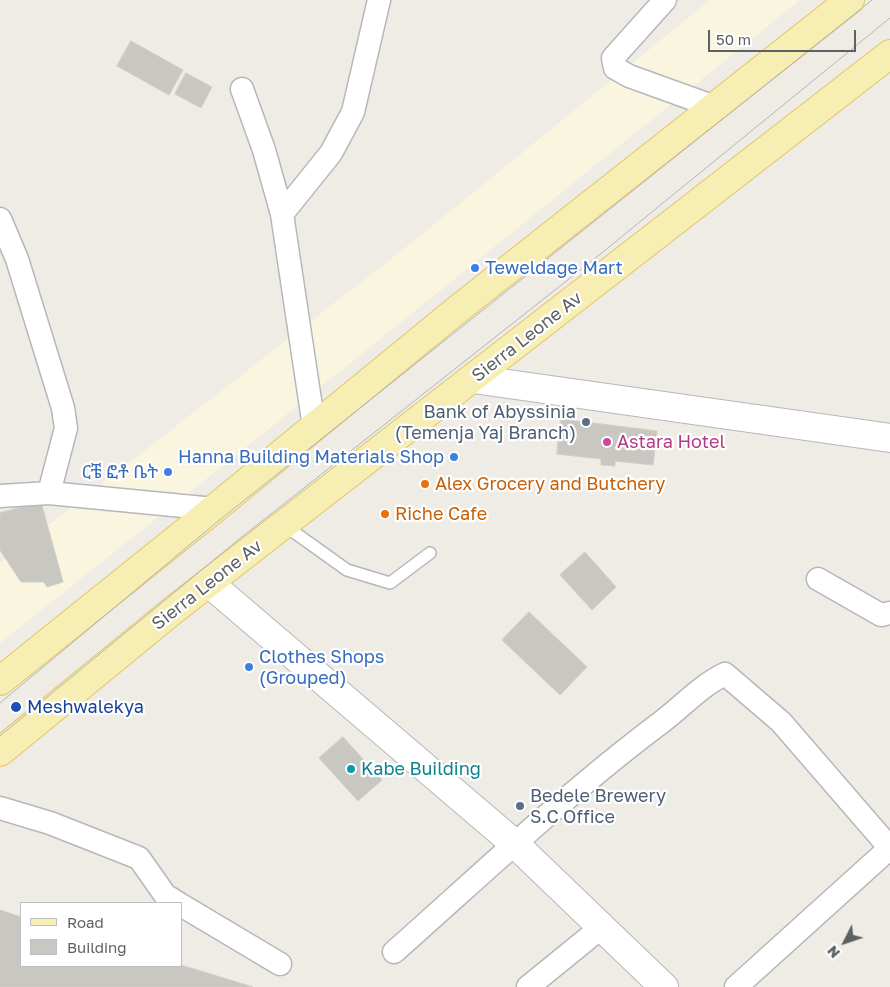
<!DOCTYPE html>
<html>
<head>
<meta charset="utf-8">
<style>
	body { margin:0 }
	#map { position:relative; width:890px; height:987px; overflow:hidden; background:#eeece5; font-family:"Golos Text",sans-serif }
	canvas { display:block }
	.legend { position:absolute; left:20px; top:902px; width:162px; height:65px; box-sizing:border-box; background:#fff; border:1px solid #bebfc1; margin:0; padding:6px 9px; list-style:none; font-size:15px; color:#5d6064 }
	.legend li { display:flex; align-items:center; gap:10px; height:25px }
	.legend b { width:25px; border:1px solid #bebfc1 }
	.north { position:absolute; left:820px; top:917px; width:50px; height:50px; -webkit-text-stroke:4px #fff; paint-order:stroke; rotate:229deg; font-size:14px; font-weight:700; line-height:20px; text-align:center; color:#5d6064 }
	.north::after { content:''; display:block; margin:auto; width:18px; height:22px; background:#5d6064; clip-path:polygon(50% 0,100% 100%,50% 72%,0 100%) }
	.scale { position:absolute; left:708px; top:30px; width:148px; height:22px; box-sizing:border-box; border:2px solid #5d6064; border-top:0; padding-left:6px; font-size:15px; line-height:18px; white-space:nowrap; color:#5d6064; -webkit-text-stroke:4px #fff; paint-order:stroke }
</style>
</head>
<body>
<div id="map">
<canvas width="890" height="987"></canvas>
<ul class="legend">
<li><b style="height:6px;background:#f6eeb2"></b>Road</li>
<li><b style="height:14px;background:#c9c7c2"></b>Building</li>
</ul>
<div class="north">N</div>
<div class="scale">50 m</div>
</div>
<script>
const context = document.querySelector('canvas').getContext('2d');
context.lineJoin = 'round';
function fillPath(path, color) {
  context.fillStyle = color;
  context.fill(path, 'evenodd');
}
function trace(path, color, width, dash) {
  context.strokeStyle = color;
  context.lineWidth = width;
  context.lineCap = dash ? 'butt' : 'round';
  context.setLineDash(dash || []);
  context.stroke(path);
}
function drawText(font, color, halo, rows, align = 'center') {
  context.font = font + ' "Golos Text","Noto Sans Ethiopic",sans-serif';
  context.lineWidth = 4.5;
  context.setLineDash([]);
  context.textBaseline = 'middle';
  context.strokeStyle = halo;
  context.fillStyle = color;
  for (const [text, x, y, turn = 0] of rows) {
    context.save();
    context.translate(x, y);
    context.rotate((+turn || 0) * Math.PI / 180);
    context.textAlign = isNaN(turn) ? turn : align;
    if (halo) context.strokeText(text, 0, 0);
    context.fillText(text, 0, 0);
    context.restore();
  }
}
fillPath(new Path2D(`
	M710 0H800L239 453 0 643V563L405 248Z`), '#faf5de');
const building = new Path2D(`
	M131 41 183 70 169 95 117 66Z
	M186 73 212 87 201 108 175 94Z
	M561 419 657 431 653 465 615 461V466L601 465V459L557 454Z
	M41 502 63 582 47 587 44 582H21L0 550V513Z
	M585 552 616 587 592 610 560 575Z
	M529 612 587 667 560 695 502 640Z
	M343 737 382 780 358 801 319 758Z
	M0 910 21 917V966L181 965 253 987H0Z`);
fillPath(building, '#c9c7c2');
trace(building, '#d2cec4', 1);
const service = new Path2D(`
	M284 525 347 570 390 583 430 553`);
const minor = new Path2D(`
	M665 0 613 58 615 68 629 76 715 107
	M242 89 264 150 282 214
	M0 219 17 259 63 408 66 428 49 493
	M314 427 282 214 331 153 353 112 379 0
	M0 496 49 493 214 509
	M818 579 881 615 890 613
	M0 808 50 823 139 858 165 895 178 903
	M181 905 280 964
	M394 952C481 875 566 794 659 724 681 708 700 686 725 674L781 722 890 848
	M528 987 603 926
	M736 987 890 848`);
const tertiary = new Path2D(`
	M473 379 890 438
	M209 583 516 845 664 987`);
const primary = new Path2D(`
	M0 681 214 509 458 309 850 0
	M0 752 176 608 890 54`);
trace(service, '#b6b7bb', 14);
trace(minor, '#b6b7bb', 25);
trace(tertiary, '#b6b7bb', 30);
trace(primary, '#e2c56a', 30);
trace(service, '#fff', 11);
trace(minor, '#fff', 22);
trace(tertiary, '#fff', 28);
trace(primary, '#f6eeb2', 28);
trace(new Path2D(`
	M0 703 217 522 872 0
	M0 736 238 540 593 260 890 18`), '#b3b4b4', 1);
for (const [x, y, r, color] of [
	[475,268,5,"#3f7fe0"],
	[586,422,5,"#5c6f8a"],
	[607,442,5,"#d1479c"],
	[454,457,5,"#3f7fe0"],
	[168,472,5,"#3f7fe0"],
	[425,484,5,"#e8710a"],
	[385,514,5,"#e8710a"],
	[249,667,5,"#3f7fe0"],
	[16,707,6,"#1a4fb4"],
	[351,769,5,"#0f9aa8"],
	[520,806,5,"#5c6f8a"]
]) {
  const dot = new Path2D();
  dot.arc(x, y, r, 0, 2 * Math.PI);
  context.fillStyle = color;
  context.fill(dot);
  trace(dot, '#fff', 2);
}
drawText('18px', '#366cbe', '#fff', [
	["Teweldage Mart",485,268],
	["Hanna Building Materials Shop",444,457,"right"],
	["ርቼ ፎቶ ቤት",158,472,"right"],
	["Clothes Shops",259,657],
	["(Grouped)",259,678]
], 'left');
drawText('18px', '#5d6064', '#fff', [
	["Sierra Leone Av",527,337,-38],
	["Sierra Leone Av",207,585,-38]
]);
drawText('18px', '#4e5e75', '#fff', [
	["Bank of Abyssinia",576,412],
	["(Temenja Yaj Branch)",576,433],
	["Bedele Brewery",530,796,"left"],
	["S.C Office",530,817,"left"]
], 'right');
drawText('18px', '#b23c85', '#fff', [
	["Astara Hotel",617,442]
], 'left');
drawText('18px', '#c56008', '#fff', [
	["Alex Grocery and Butchery",435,484],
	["Riche Cafe",395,514]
], 'left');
drawText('18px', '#164399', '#fff', [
	["Meshwalekya",27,707]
], 'left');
drawText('18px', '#0d838f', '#fff', [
	["Kabe Building",361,769]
], 'left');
</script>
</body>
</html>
